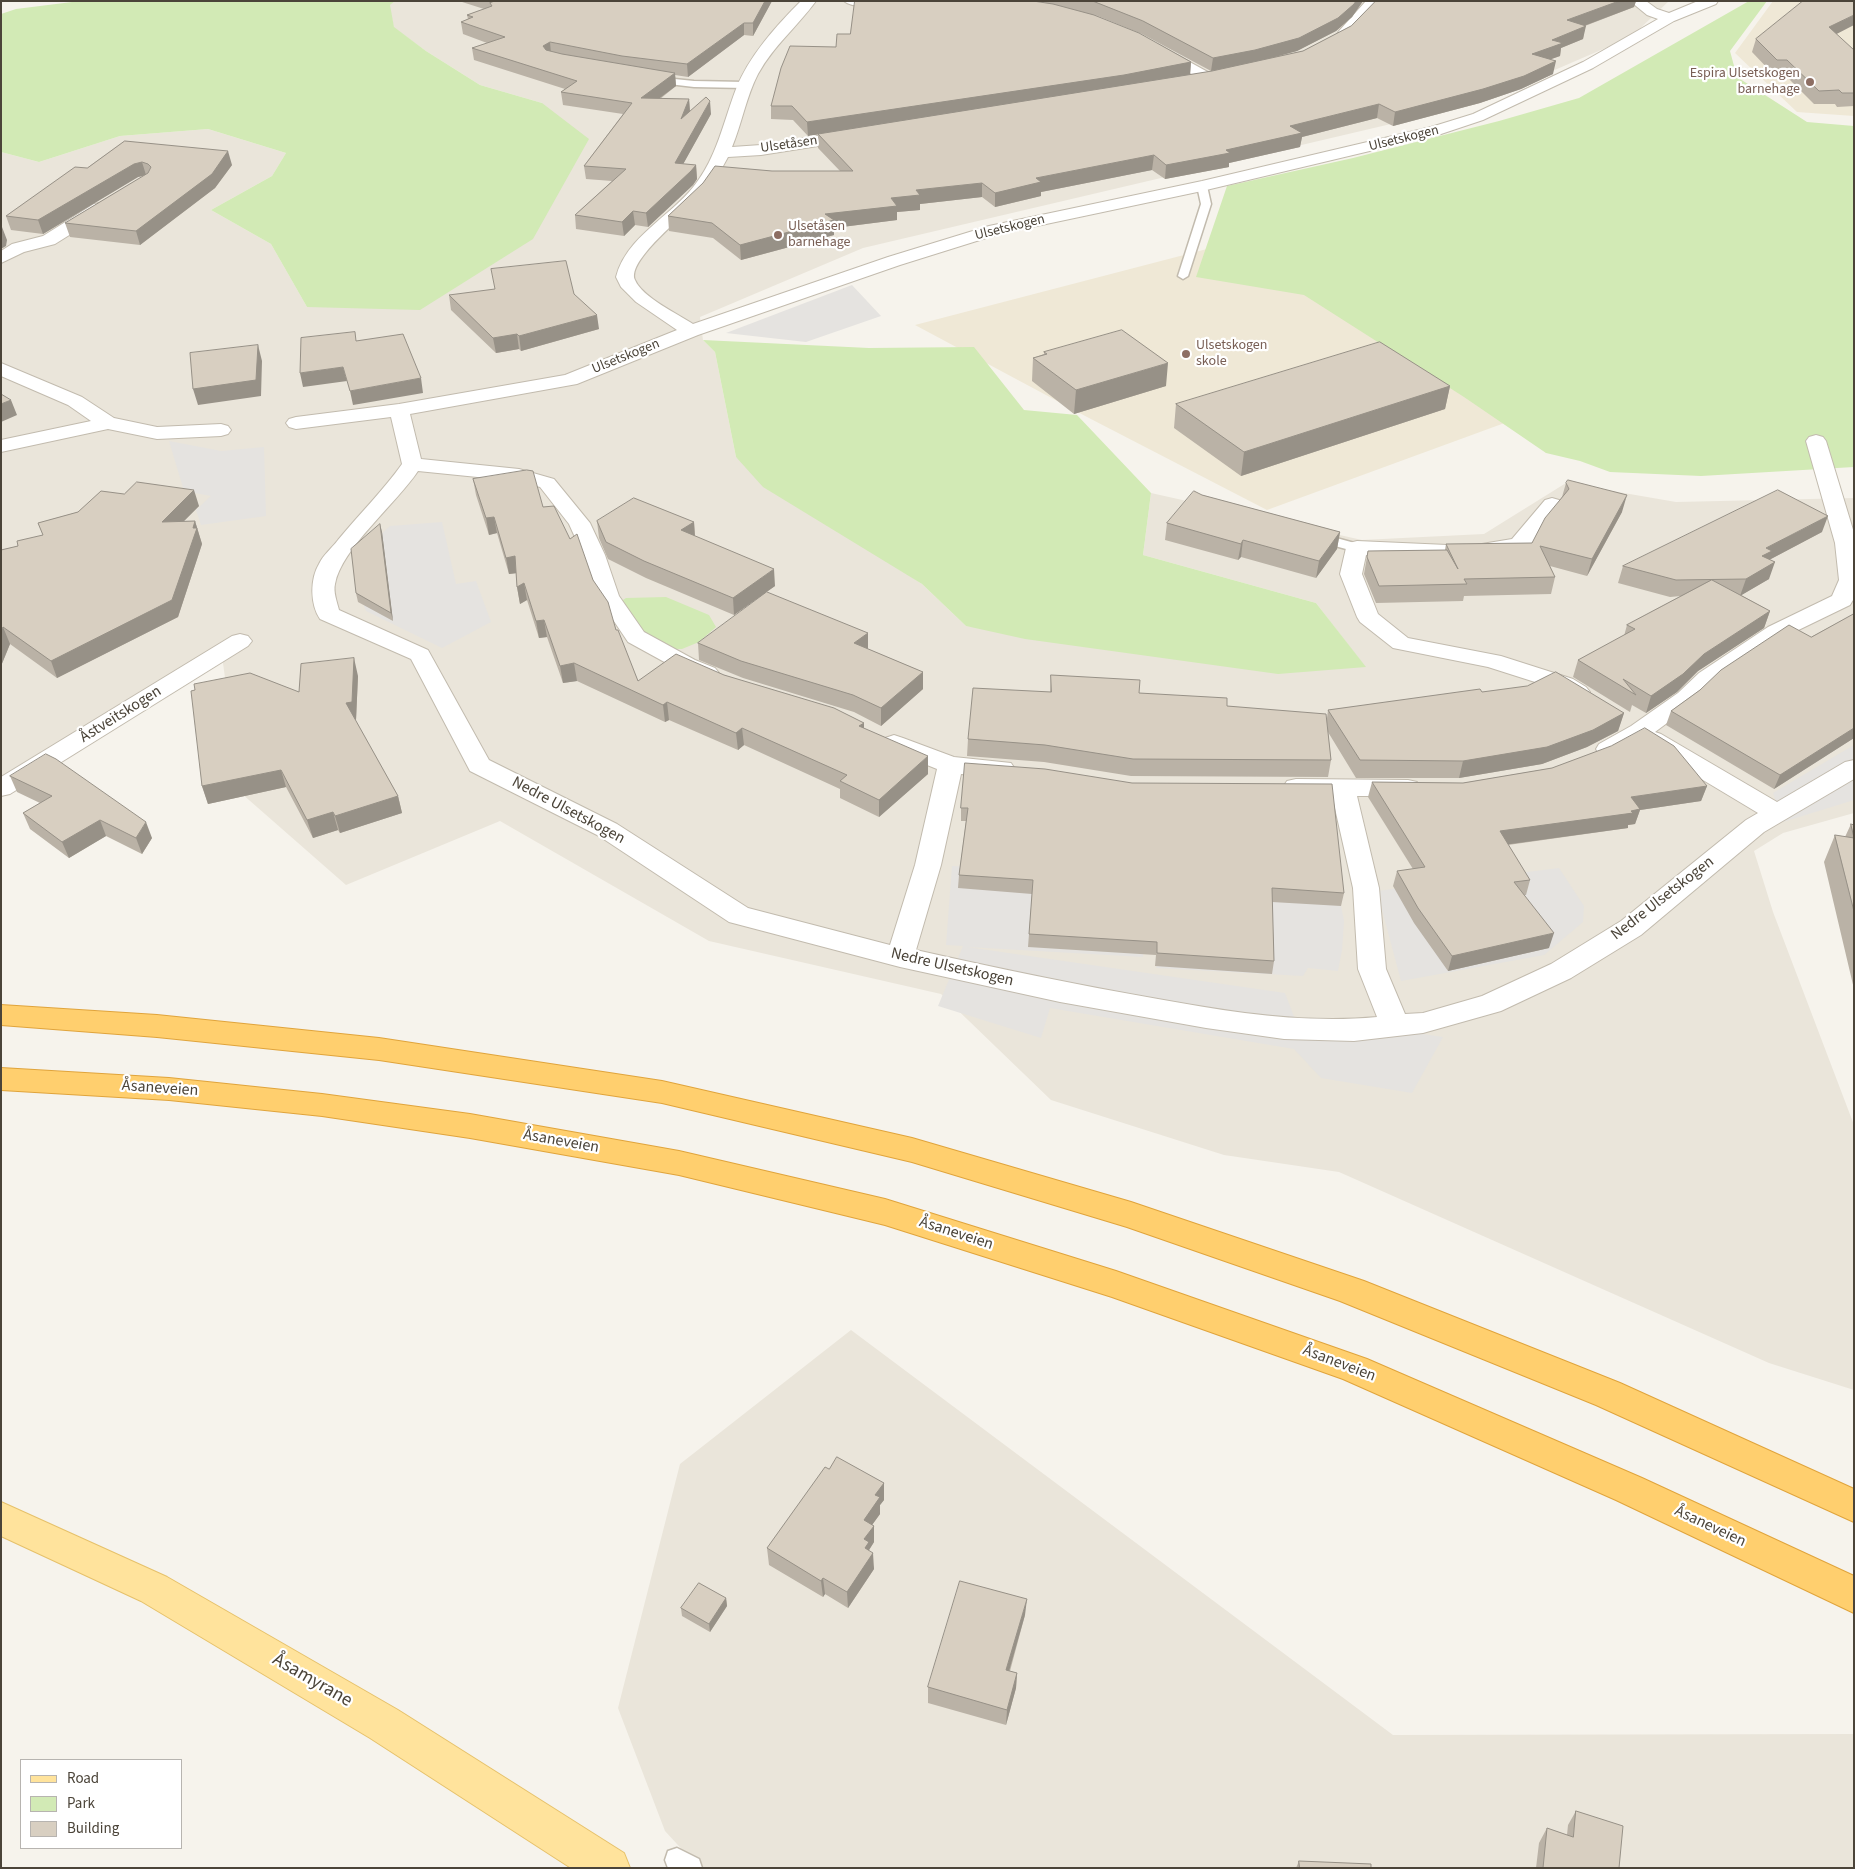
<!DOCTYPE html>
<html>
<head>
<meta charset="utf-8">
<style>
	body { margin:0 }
	#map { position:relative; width:1855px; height:1869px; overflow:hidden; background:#f6f3ec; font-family:"Source Sans 3",sans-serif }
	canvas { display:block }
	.frame { position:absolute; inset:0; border:2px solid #4b4439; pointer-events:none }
	.legend { position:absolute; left:20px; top:1759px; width:162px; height:90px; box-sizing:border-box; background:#fff; border:1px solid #b7b4b0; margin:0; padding:6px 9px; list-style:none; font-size:15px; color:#4b4439 }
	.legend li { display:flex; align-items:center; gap:10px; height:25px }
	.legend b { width:25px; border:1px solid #b7b4b0 }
</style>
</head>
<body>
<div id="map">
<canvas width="1855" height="1869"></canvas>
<div class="frame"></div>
<ul class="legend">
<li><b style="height:6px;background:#ffe39c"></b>Road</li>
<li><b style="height:14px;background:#d2eab5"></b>Park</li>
<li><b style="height:14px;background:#d8cfc1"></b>Building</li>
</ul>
</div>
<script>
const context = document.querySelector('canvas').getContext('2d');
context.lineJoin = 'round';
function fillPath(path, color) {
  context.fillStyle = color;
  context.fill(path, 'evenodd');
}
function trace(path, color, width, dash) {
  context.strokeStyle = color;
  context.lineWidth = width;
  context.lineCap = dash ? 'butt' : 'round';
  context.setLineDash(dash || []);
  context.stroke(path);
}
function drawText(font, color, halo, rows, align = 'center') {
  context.font = font + ' "Source Sans 3",sans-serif';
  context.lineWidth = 4.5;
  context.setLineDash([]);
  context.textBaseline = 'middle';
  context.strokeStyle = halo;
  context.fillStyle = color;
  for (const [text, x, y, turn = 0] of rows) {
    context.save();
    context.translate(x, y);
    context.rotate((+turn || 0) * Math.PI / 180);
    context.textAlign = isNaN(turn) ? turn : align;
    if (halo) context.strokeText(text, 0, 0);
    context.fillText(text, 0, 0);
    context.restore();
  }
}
fillPath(new Path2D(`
	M395 1H1669L1631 37 1476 104 863 248 700 317 701 326 703 340 715 352 736 457 922 584 966 626 1365 667 1316 603 1143 555 1151 493 1362 540 1484 534 1566 483 1676 502 1854 498V813L1783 833 1754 851 1773 912 1854 1125V1390L1769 1363 1339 1172 1224 1155 1051 1100 941 994 709 941 500 821 346 885 241 793 222 656 1 784V152L39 162 120 136 208 129 286 153 272 176 211 210 271 244 307 307 542 103 480 85 426 51 394 28 389 5Z
	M851 1330 1393 1735 1854 1734V1868H699L665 1831 618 1708 680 1464Z`), '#eae5da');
fillPath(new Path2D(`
	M1773 1H1854V116L1797 112 1735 53Z
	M1230 243 1510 421 1267 510 1089 418 915 325Z`), '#efe8d6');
fillPath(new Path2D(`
	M80 1H395L390 5 394 27 426 51 480 85 542 103 589 139 533 239 420 310 307 307 271 244 211 210 272 176 286 153 208 129 120 136 39 162 1 152V14L16 9Z
	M1749 1H1767L1730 51 1737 77 1807 122 1854 126V467L1701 476 1610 472 1580 461 1546 453 1464 397 1304 295 1196 277 1227 186 1353 158 1499 121 1579 98Z
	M703 340 869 348 974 347 1024 410 1077 415 1151 493 1143 555 1316 603 1366 667 1278 674 1025 639 966 626 922 584 763 487 736 457 715 352Z
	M666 597 709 615 716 627 699 642 682 649H671L637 628 620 602 626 598Z`), '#d2eab5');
fillPath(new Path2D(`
	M852 285 881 316 806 342 726 333Z
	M169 441 221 451 264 447 266 516 201 525 196 510 211 496 184 491Z
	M442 522 456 584 476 581 491 622 442 648 366 611 358 591 355 559 390 526Z
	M1854 745V800L1783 822 1773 793Z
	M952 866 1144 878 1143 957 967 947 1285 993 1296 1022 1336 1021 1443 1037 1412 1093 1321 1078 1294 1049 1050 1008 1041 1038 938 1006 963 946 946 945Z
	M1559 868 1584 906 1583 922 1544 955 1401 981 1377 891Z
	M1336 880 1344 921 1342 950 1338 971 1308 968 1303 976 1156 968 1172 925Z`), '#e5e3e0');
const lane = new Path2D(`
	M655 77 694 81 745 82 749 85 745 88 694 87 652 82V78Z
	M1202 183 1207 186 1211 204 1188 276 1183 279 1178 276 1201 204 1197 186Z
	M1318 533 1362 545 1363 548 1357 552 1313 540 1312 537 1313 534Z
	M677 1848 699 1859 702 1868H668L665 1860 668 1851Z`);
const street = new Path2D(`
	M801 1H816C797 27 774 45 758 74 746 97 742 123 732 147L761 145 856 130 861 132 864 135 861 138 856 140 761 155 728 157C721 170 713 184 703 196 690 211 626 260 635 280 642 297 678 314 693 324L888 257 989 226 1202 181 1431 127 1473 114 1583 62 1658 19 1647 15 1630 1H1646L1657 9 1669 13 1698 1H1718L1716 4 1674 21 1593 68 1483 120 1441 134 1202 191 999 234 900 265 698 335 577 384 410 414 421 459 519 469 554 479 590 523 605 555 619 596 644 632 695 660 715 668 719 673 715 678 707 680 679 670 628 642 597 596 583 555 569 524 540 487 517 481 418 471C397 503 341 549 335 584 333 592 337 602 339 610L428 650 489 760 617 824 748 908 890 945 915 865 937 769 885 748 882 743 885 738 894 735 903 738 954 757 1011 763 1015 769 1011 775 1002 777 961 774 941 865 916 950C996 968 1077 985 1158 999 1230 1012 1304 1024 1377 1017L1358 969 1353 888 1332 795H1296L1287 793 1283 787 1287 781 1296 779 1408 780 1417 782 1421 788 1417 794 1408 796H1357L1379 888 1386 969 1405 1014 1423 1013 1482 996 1551 964 1621 921 1746 820 1758 813 1643 744 1641 741C1627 749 1615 759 1599 754L1596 749 1599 744 1631 726 1678 693 1699 673 1768 627 1832 596 1839 580 1835 543 1806 441 1809 437 1816 435 1823 437 1826 441 1854 533 1853 600 1850 605 1784 637 1715 683 1694 703 1655 732 1661 734 1777 802 1845 762 1854 760V779L1764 832 1641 935 1571 978 1501 1011 1423 1033 1354 1041 1284 1039 1206 1028 1060 1002 900 967 729 922 599 836 470 771 411 659 320 619C310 604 310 579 319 564 323 555 332 548 338 540 359 514 383 491 402 464L391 417 296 429 289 427 286 423 289 419 296 417 399 404 565 375 677 330 636 302 621 287 616 277C626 237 670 217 694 186 717 157 723 123 736 89 749 56 776 26 801 1Z
	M844 1H889C882 8 851 8 844 1Z
	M1366 1H1380L1374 11 1349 37H1339L1337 34 1339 31Z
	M1157 44 1215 76 1217 79 1215 82H1205L1152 51 1150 48 1152 45Z
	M100 203 106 204 108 208 106 212 55 244 24 252 1 263V251L12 244 43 236 94 204Z
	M1 363 82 397 114 418 157 427 221 424 228 426 231 430 228 434 221 436 157 439 108 429 1 452V440L91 421 68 405 1 376Z
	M1552 498 1559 500 1563 504 1527 549 1470 560 1366 555 1362 574 1378 614 1408 638 1501 656 1573 679 1586 687 1590 692 1586 697 1578 699 1570 697 1557 689 1488 667 1393 648 1360 622 1357 617 1340 574 1346 548 1349 543 1357 541 1470 546 1512 539 1545 500Z
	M240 634 248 636 252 641 248 646 10 794 1 796V777L232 636Z`);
const primary = new Path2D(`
	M1 1502 167 1577 398 1710 624 1853 630 1868H571L370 1738 141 1601 1 1536Z`);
const highway = new Path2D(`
	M1 1005 157 1015 379 1038 662 1081 912 1138 1131 1202 1364 1281 1620 1383 1854 1489V1522L1596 1405 1340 1301 1127 1227 912 1162 662 1103 379 1060 157 1037 1 1025Z
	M1 1068 169 1078 322 1094 470 1114 679 1151 885 1199 1116 1271 1367 1359 1642 1478 1854 1576V1613L1616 1500 1343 1379 1112 1297 885 1225 679 1175 470 1138 322 1116 169 1100 1 1090Z`);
trace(lane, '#c2bbae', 3);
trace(street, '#c2bbae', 2);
trace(primary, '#e6c16a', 2);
trace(highway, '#e0a43c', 2);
fillPath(lane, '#fff');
fillPath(street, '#fff');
fillPath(primary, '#ffe39c');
fillPath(highway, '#ffcf6e');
fillPath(new Path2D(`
	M459 1H772L753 36 744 35 688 77 675 75 676 86 660 99H689L690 111 711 114 683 164 696 165 697 179 693 185 648 227 635 225 624 236 576 229 575 215 612 181 586 179 584 166 623 114 563 105 561 92 565 89 474 60 472 48 487 43 463 34 461 22 468 19 467 15 484 9Z
	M1035 1H1363L1352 17 1336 31 1297 51 1278 56 1303 51 1351 26 1376 1H1636L1634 7 1585 26 1583 39 1561 48 1560 56 1551 59 1553 74 1521 89 1480 103 1393 126 1377 118 1302 137 1300 147 1229 163V167L1165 179 1152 170 1041 192V196L995 207 982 197 920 204V210L897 212V220L834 228V235L741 260 713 238 669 231 668 216 772 171H840L818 148V134L808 136 793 120 771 119V106L850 34 1046 3ZM1093 14 1142 34 1211 71 1221 69 1212 71 1190 75 1191 62Z
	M1801 1H1854L1836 34 1854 50V106L1837 107 1835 104H1814L1783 73 1773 74 1752 52 1756 39 1802 2Z
	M125 141 232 165 215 188 140 245 70 237 65 223 143 176 138 177 43 234 11 230 6 216 87 168Z
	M574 294 599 329 521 351 519 349 496 353 451 310 449 295Z
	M1044 352 1166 386 1074 414 1032 381 1033 358 1044 354Z
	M1450 386 1445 409 1241 476 1174 428 1176 404Z
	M473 479 543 507 570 539 593 580 616 630 638 681 724 675 864 723V728L928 774 879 817 840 798V789L744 745 738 750 669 720 665 722 577 681 563 683 547 637 539 638 527 600 520 604 517 587 516 573 509 574 497 533 489 535 476 495Z
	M1566 483 1622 512 1587 576 1550 566 1555 577 1551 594 1464 596 1463 601 1376 603 1364 574 1368 551 1445 550 1446 544 1532 543 1562 497Z
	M124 494 199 506 184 521H195L202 544 178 617 57 678 10 644 1 666V550L18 546 43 535 38 523 78 512Z
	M1202 495 1340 532 1337 549 1316 578 1241 557 1238 560 1165 540 1167 523Z
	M597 521 694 522 695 536 775 586 734 615 646 578 608 559 599 538Z
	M382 532 393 621 358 602 356 593Z
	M1822 532 1769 560V579L1741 595 1770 611 1764 628 1698 671 1677 692 1646 713 1632 705 1630 712 1573 677 1578 660 1624 636 1627 625 1681 596 1670 597 1618 583 1623 566Z
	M1854 614V738L1774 789 1666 725 1671 711 1700 690 1811 637Z
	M868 633V649L923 672V689L881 726 854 712 743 678 699 660 698 643Z
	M1051 675 1139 693 1227 706 1327 718 1328 710 1482 692 1624 713 1618 731 1587 747 1542 764 1459 778H1356L1328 732 1331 760 1328 777 1131 776 1044 762 967 756 968 739 1050 692Z
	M358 676 356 720H355L398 796 402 813 340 833 338 830 313 838 286 787 208 804 202 786 195 690 299 692Z
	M965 763 1344 893 1341 906 1272 902 1274 961 1272 974 1155 966 1156 955 1028 947 1032 894 958 888 959 875 966 821H961V808Z
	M1552 768 1707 786 1701 801 1640 810 1635 824 1628 825V828L1508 845 1530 880 1526 895H1524L1549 948 1448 971 1414 923 1393 886 1397 871 1413 869 1368 797 1372 782 1463 783Z
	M10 776 152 838 142 854 106 836 69 858 30 829 23 813 40 803 17 792Z
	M1851 824 1854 825V989L1824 862 1835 835 1845 837Z
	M829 1469 884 1483V1500L880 1505V1514L872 1525 874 1526V1542L869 1550 874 1569 848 1608 825 1594 823 1597 769 1565 767 1548Z
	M726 1598 727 1606 710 1632 682 1616 681 1608Z
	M1025 1615 1010 1671 1017 1673 1016 1688 1006 1725 928 1703V1687Z
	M1576 1811 1619 1868H1536L1539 1843 1547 1828 1567 1835 1568 1825Z
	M1299 1861 1371 1868H1296Z`), '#bab2a6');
fillPath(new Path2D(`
	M765 1H772L753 36V23Z
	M1356 1H1363L1352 17 1336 31 1297 51 1253 63 1211 71 1213 58Z
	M1619 1H1636L1634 7 1565 33 1567 20Z
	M1854 15V25L1825 40 1829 27Z
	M744 23V35L688 77 687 64Z
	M1586 26 1583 39 1561 48 1560 56 1529 67 1532 54 1552 40Z
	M550 42 551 54 545 59 543 46Z
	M1556 61 1553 74 1521 89 1480 103 1393 126 1395 112Z
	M1191 62 1190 75 1123 88 808 136 807 122Z
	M675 73 676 86 642 111 641 98Z
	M689 99 690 112 681 119Z
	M710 101 711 114 676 177 675 163Z
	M1379 104 1377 118 1302 137 1300 147 1229 163V167L1165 179 1166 165 1290 126Z
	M228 151 232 165 215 188 140 245 136 231Z
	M1154 155 1152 170 1041 192V196L995 207V193L1036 178Z
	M142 162 146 175 138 177 43 234 38 220 134 164Z
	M696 165 697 179 693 185 648 227 646 213Z
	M982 183V197L920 204V210L897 212V220L834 228V235L741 260 740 245 825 214 891 198 916 190Z
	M633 211 635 225 624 236 622 222Z
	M2 227 7 240 6 246 1 249V233Z
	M597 315 599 329 521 351 519 336Z
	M517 334 519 349 496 353 493 338Z
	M258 345 262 361 261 396 198 405 193 389Z
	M1168 363 1166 386 1074 414 1076 390Z
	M343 367 347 381 303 387 300 373Z
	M421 378 423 393 353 405 350 391Z
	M1450 386 1445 409 1241 476 1244 452Z
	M11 400 17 415 1 422V404Z
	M194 490 199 506 167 538 162 522Z
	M1627 495 1622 512 1587 576 1592 559Z
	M1828 516 1822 532 1769 560 1775 562 1769 579 1740 596 1746 579 1766 548Z
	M494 517 497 533 489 535 486 518Z
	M195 521 202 544 178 617 57 678 51 661 193 528Z
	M694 522 695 538 681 530Z
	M380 524 382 532 393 621 391 613Z
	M1340 532 1337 549 1316 578 1319 561Z
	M1243 540 1241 557 1238 560 1241 544Z
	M515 556 518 573 509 574 506 558Z
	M774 569 775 586 734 615 733 598Z
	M524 583 527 600 520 604 517 587Z
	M1770 611 1764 628 1698 671 1677 692 1646 713 1651 696 1704 654Z
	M544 620 547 637 539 638 536 621Z
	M3 627 10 644 1 666V631Z
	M868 633V650L854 643Z
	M354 658 358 676 356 720H350L346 703Z
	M574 663 577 681 563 683 560 666Z
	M923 672V689L881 726V708Z
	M667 702 669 720 665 722 663 705Z
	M1624 713 1618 731 1587 747 1542 764 1459 778 1463 761Z
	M864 723V740L859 726Z
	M742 728 744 745 738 750 736 733Z
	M1854 728V738L1774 789 1780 775Z
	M928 756V774L879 817V800Z
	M281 770 286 787 208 804 202 786Z
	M1707 786 1701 801 1640 810 1635 824 1628 825V828L1496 846 1500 831 1631 797Z
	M398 796 402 813 340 833 335 816Z
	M333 812 338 830 313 838 307 820Z
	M100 820 106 836 69 858 62 842Z
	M146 822 152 838 142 854 136 838Z
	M1554 933 1549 948 1448 971 1452 956Z
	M884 1483V1500L880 1505V1514L864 1536V1520L875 1495Z
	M874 1526V1542L869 1550V1558L873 1553 874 1569 848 1608 847 1592 864 1539Z
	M823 1578 825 1594 823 1597 821 1581Z
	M726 1598 727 1606 710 1632 709 1624Z
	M1027 1599 1025 1615 1005 1685 1006 1670Z
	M1017 1673 1016 1688 1006 1725 1007 1710Z`), '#979187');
const building = new Path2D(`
	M495 1H765L753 23H744L687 64 622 56 550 42 543 46 546 50 562 54 675 73 641 98 689 99 681 119 706 97 710 101 675 163 696 165 691 171 646 213 633 211 622 222 575 215 626 169 584 166 632 103 561 92 577 81 472 48 505 37 461 22 473 17 467 15 492 6 490 3Z
	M855 1H1033L1053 4 1094 15 1139 33 1191 62 1124 75 807 122 792 106H771L781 68 790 46 836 47 837 34H850Z
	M1093 1H1356L1354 4 1338 18 1299 38 1255 50 1213 58 1143 21Z
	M1376 1H1619L1567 20 1586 26 1552 40 1563 43 1532 54 1556 61 1524 76 1483 89 1395 112 1379 104 1290 126 1302 133 1226 150 1230 153 1166 165 1154 155 1036 178 1041 182 995 193 982 183 916 190 920 195 891 198 897 206 825 214 834 220 740 245 712 223 668 216 703 183 715 166 772 171H853L818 134 1212 71 1303 51 1351 26Z
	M1803 1H1854V15L1829 27 1854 50V93H1842L1839 90 1819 91 1787 60H1777L1756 39Z
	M125 141 228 151 212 174 136 231 65 223 148 173 151 167 148 164 142 162 134 164 38 220 6 216 75 167 87 168Z
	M566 261 574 294 597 315 519 336 517 334 493 338 449 295 495 289 491 269Z
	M1122 330 1168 363 1076 390 1033 358 1047 354 1044 352Z
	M355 332 356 341 403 334 421 378 350 391 343 367 300 373 301 338Z
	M1380 342 1450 386 1244 452 1176 404Z
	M258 345 256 380 193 389 190 353Z
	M1 394 11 400 1 404Z
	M527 470 533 471 543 507 554 506 570 539 577 534 593 580 608 602 616 630H618L638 681 676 654 724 675 834 708 864 723 859 726 928 756 879 800 840 781 847 775 742 728 736 733 667 702 663 705 574 663 560 666 544 620 536 621 524 583 517 587 515 556 506 558 494 517 486 518 473 479Z
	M1568 480 1627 495 1592 559 1540 546 1555 577 1464 579 1467 584 1379 586 1367 557 1368 551 1447 550 1458 569 1446 544 1532 543 1545 518 1569 489 1566 483Z
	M137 482 194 490 162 522 195 521 193 528H197L172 600 51 661 3 627 1 631V550L18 546 17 541 43 535 38 523 78 512 101 491 124 494Z
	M1778 490 1828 516 1766 548 1772 551 1762 556 1775 562 1746 579 1676 580 1623 566Z
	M1194 491 1202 495 1340 532 1319 561 1243 540 1241 544 1167 523Z
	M634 498 694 522 681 530 774 569 733 598 644 561 606 542 597 521Z
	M380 524 391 613 356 593 351 549Z
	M1712 580 1770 611 1704 654 1683 674 1651 696 1623 679 1636 695 1578 660 1635 629 1627 625Z
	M767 592 868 633 854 643 923 672 881 708 853 695 741 661 698 643Z
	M1854 614V728L1780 775 1671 711 1700 690 1721 670 1789 625 1811 637Z
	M354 658 352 702 346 703 398 796 335 816 333 812 307 820 281 770 202 786 191 691 195 690 194 684 250 673 299 692 301 664Z
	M1556 672 1624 713 1593 730 1547 747 1463 761 1360 760 1328 710 1480 689 1482 692 1527 686Z
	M1051 675 1140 680 1139 693 1227 698V706L1326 714 1331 760 1133 759 1045 745 968 739 973 688 1051 692Z
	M1645 728 1674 746 1707 786 1631 797 1640 809 1631 811 1633 813 1500 831 1530 880 1514 882 1554 933 1452 956 1418 908 1397 871 1425 867 1372 782 1463 783 1552 768 1611 746Z
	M46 754 56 759 146 822 136 838 100 820 62 842 23 813 52 796 10 776Z
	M965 763 1045 769 1132 783 1332 784 1344 893 1272 888 1274 961 1157 953V942L1029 934 1033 880 959 875 968 808H961Z
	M1851 824 1854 825V837Z
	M1835 835 1854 838V911Z
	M837 1457 884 1483 875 1495 880 1497 864 1520 874 1526 864 1539 869 1542 865 1548 873 1553 847 1592 823 1578 821 1581 767 1548 825 1467 829 1469Z
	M960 1581 1027 1599 1006 1670 1017 1673 1007 1710 928 1687Z
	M699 1583 726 1598 709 1624 681 1608Z
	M1576 1811 1623 1826 1619 1868H1543L1547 1828 1573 1837Z
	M1299 1861 1371 1864V1868H1300Z`);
fillPath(building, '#d8cfc1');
trace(building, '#979187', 1);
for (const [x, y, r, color] of [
	[1810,82,5,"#8d6e63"],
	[778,235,5,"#8d6e63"],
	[1186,354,5,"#8d6e63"]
]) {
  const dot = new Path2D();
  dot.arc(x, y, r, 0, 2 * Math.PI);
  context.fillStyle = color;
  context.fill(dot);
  trace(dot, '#fff', 2);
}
drawText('14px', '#785e54', '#fff', [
	["Espira Ulsetskogen",1800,74,"right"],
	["barnehage",1800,90,"right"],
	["Ulsetåsen",788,227],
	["barnehage",788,243],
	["Ulsetskogen",1196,346],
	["skole",1196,362]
], 'left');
drawText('14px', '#4b4439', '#fff', [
	["Ulsetskogen",1404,139,-14],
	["Ulsetåsen",789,145,-8],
	["Ulsetskogen",1010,228,-14],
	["Ulsetskogen",626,357,-22]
]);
drawText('16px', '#4b4439', '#fff', [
	["Åstveitskogen",121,715,-32],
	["Nedre Ulsetskogen",568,811,28],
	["Nedre Ulsetskogen",1663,899,-38],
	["Nedre Ulsetskogen",952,968,13],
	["Åsaneveien",160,1089,4],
	["Åsaneveien",561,1142,10],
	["Åsaneveien",956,1234,18],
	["Åsaneveien",1339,1364,21],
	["Åsaneveien",1710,1527,25]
]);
drawText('19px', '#4b4439', '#fff', [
	["Åsamyrane",312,1681,30]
]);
</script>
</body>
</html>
